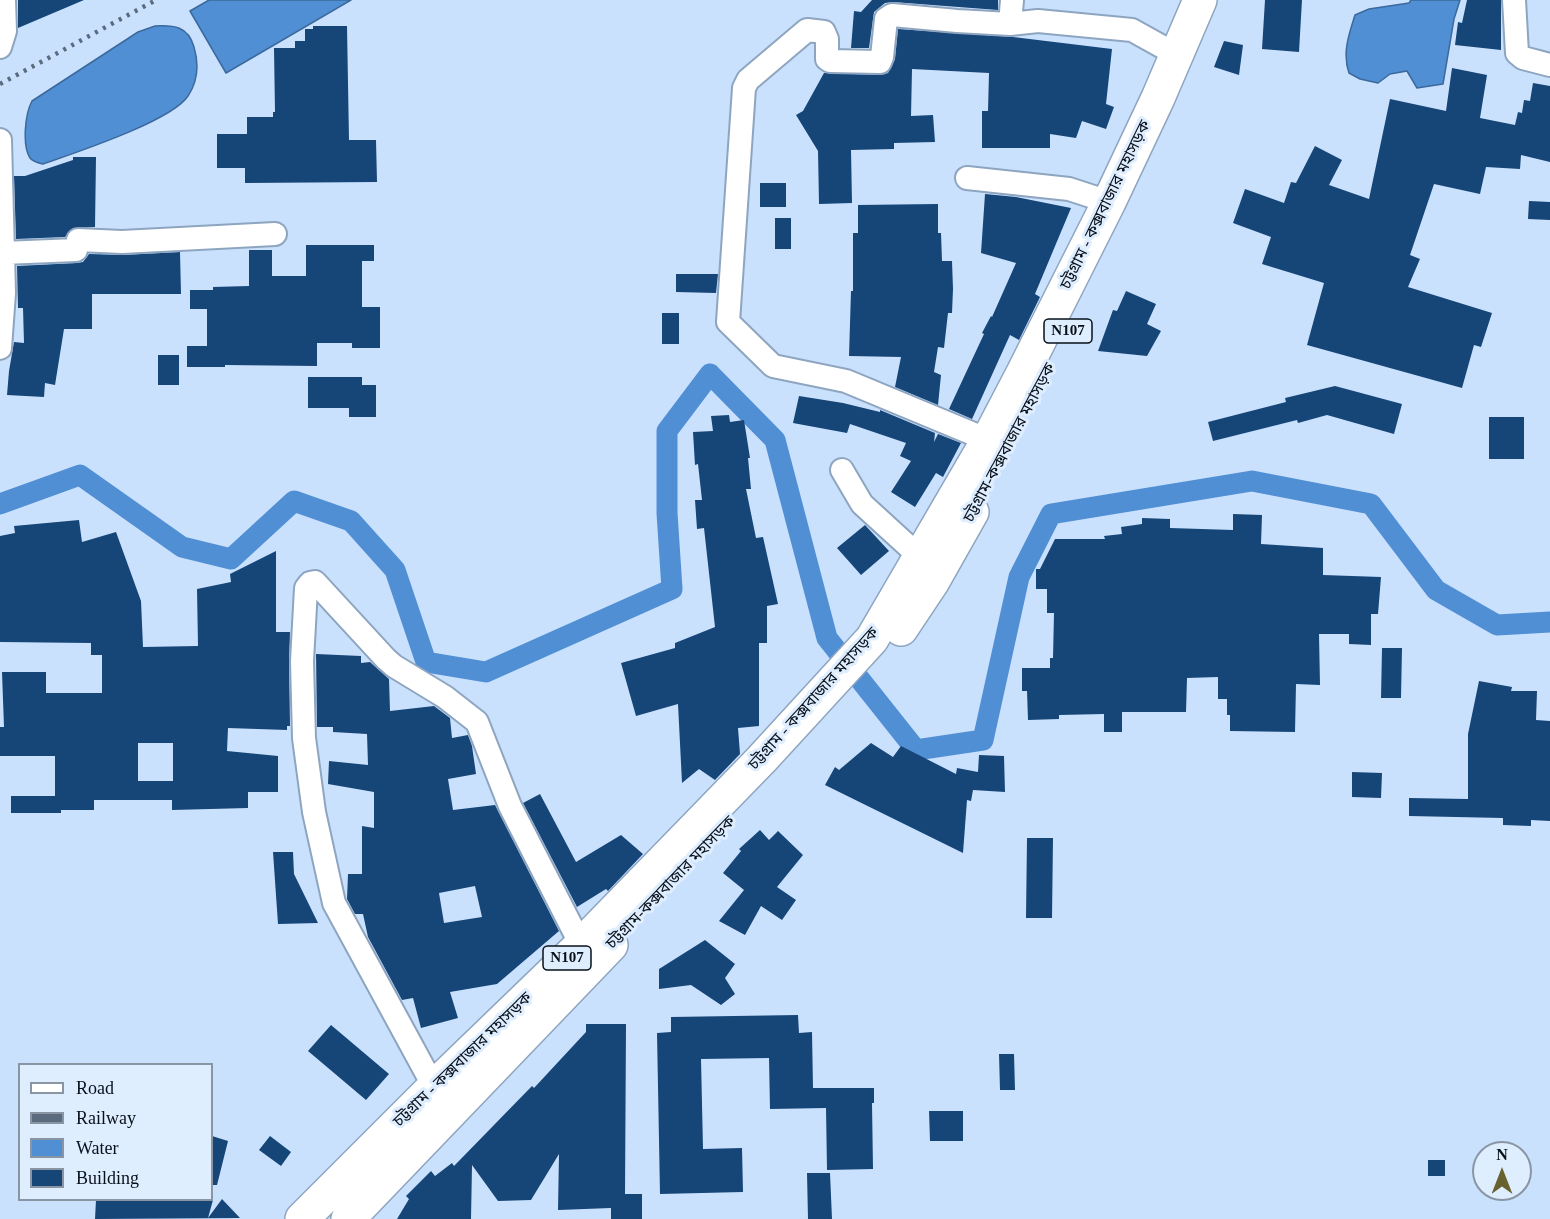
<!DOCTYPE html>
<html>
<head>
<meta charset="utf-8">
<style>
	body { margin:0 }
	#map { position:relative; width:1550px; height:1219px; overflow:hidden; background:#cae1fe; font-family:"Times New Roman",serif }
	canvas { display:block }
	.legend { position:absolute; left:18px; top:1063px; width:195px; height:138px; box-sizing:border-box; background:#dfeeff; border:2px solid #8995a3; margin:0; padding:8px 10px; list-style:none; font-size:18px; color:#08101a }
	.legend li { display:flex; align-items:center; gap:12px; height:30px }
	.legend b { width:30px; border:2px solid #8995a3 }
	.north { position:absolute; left:1472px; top:1141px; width:60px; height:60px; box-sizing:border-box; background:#dfeeff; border:2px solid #8995a3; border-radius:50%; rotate:0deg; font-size:16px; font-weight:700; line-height:24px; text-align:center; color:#08101a }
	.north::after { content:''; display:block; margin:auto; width:21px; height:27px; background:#68622f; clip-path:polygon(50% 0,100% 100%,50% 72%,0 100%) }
</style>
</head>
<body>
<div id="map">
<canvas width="1550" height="1219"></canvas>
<ul class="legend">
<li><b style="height:8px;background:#fff"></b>Road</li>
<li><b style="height:8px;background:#5b6a7c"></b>Railway</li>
<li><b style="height:16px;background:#518fd4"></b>Water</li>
<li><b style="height:16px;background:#164577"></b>Building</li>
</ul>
<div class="north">N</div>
</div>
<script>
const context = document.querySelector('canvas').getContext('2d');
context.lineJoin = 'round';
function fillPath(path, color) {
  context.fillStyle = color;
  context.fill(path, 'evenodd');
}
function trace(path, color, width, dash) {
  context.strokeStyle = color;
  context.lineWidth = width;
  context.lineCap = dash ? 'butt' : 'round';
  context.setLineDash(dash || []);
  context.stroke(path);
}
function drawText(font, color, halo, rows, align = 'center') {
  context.font = font + ' "Times New Roman","Noto Sans Bengali",serif';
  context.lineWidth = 6;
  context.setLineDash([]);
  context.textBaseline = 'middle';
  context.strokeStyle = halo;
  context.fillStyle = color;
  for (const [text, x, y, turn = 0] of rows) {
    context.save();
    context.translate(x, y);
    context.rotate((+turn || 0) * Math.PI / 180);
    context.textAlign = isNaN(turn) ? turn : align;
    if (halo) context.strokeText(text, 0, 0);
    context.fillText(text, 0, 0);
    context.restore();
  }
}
const water = new Path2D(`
	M209 0H351L226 73 190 11Z
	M1411 0H1460L1454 19 1443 84 1417 88 1407 71 1390 74 1378 83 1360 79 1349 73C1342 53 1349 34 1355 15L1369 9 1409 3Z
	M155 26C174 25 188 26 194 47 199 64 198 81 188 96 172 121 74 153 43 164 39 163 33 162 30 158 22 145 25 114 32 101L138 32Z`);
fillPath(water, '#518fd4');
trace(water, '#3b699c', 1.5);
trace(new Path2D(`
	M0 504 80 475 182 547 231 559 294 501 351 521 395 570 426 662 486 672 672 589 667 513V431L710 374 775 440 827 638 916 750 983 740 1019 577 1051 514 1252 481 1371 504 1436 590 1497 625 1550 622`), '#518fd4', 21);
fillPath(new Path2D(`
	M18 0H84L18 28Z
	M872 0H998V10L893 2 885 3 874 12 869 48H851L854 11 861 12Z
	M1265 0H1302L1299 52 1262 49Z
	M1467 0H1501V50L1455 45 1458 22 1462 23Z
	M313 26H347L349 140H376L377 182 245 183V168H217V134H247V117H273V112H275L274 48H295V41H305V29H313Z
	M898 29 1013 37 1112 49 1106 104 1114 107 1106 129 1082 121 1076 138 1050 134V148H982V111H988L989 73 912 69 911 116 933 115 935 142 894 143V149L851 150 852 203 819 204 818 151 796 115 803 111 824 73 880 75 888 73 895 59Z
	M1224 41 1243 45 1239 75 1214 67Z
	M1452 68 1487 75 1480 118 1515 125 1518 112 1522 113 1524 100 1530 101 1533 83 1550 86V162L1521 155 1520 169 1486 167 1480 194 1434 184 1410 255 1420 259 1408 287 1492 313 1481 347 1474 345 1462 388 1307 345 1324 283 1262 264 1271 237 1233 223 1245 189 1284 203 1291 182 1296 183 1315 146 1342 160 1329 185 1369 199 1390 99 1446 111Z
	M73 157H96L95 227 73 228 65 237 16 239 14 176H25L73 160Z
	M760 183H786V207H760Z
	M985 194 1016 197 1071 208 1035 294 1040 297 1019 340 1010 335 972 419 949 409 984 334 982 333 991 316 992 317 1016 263 981 253Z
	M1529 201 1550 202V220L1528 219Z
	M938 204V233H941L942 261H952L953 289 952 313H948L944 348 938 347 934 372 941 375 938 405 895 387 901 357 849 356 851 291H853V233H858V205Z
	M775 218H791V249H775Z
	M306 245H374V261H362V307H380V348H352V343H317V366L225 365V367H187V346H207V309H190V290H213V287L249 286V250H272V276H306Z
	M180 252 181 294H92V329H64L55 385 45 383 44 397 7 395 9 371 14 342 24 343 23 308H18L17 266 77 263 83 262 89 254 123 255Z
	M676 274H718L716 293 676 292Z
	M1126 291 1156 304 1147 324 1161 331 1147 356 1098 351 1113 310 1117 311Z
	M662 313H679V344H662Z
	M158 355H179V385H158Z
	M308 377H362V385H376V417H349V408H308Z
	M1335 386 1402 404 1394 434 1327 415 1298 423 1297 420 1213 441 1208 422 1286 402 1285 398Z
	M799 396 843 403 880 412V410L935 433 934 442 938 434 961 443 943 477 936 473 915 507 891 492 911 461 900 456 906 443 850 424 847 433 793 423Z
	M729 415 730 422 744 420 750 458H748L751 489H746L756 538 763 537 778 604 767 606V643H759V726L738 728 740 754 715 780 699 769 682 783 678 704 636 716 621 663 675 648V643L715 627 704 528 697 529 695 500H702L698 464 695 465 693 432 713 431 711 416Z
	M1489 417H1524V459H1489Z
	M1233 514 1262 515 1261 544 1323 548V575L1381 577 1378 614H1371V645L1349 644V634H1319L1320 685 1296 684 1295 732 1230 731V715H1227V699H1218V677L1187 678 1186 712H1122V732H1104V714L1059 715V719L1028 720 1027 691H1022V668H1050V658H1053L1054 613H1047V589H1036V569H1040L1055 539H1105L1104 536 1122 534 1121 527 1142 524V518L1170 519V528L1233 530Z
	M79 520 82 542 116 532 141 601 143 647 198 646 197 589 231 582 230 574 276 551V632H290L289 661 290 726H287V730L228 728 227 751 278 756V792H248V808L172 810V800H94V810H61V813H11V796H55V756H0V727H4L2 672H46V693H102V655H91V643L0 642V536L15 533 14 526ZM138 743H173V781H138Z
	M865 525 889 551 861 575 837 548Z
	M1382 648H1402L1401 698H1381Z
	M316 654 361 656V663L370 662 389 679 390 711 434 706 450 718 452 738 468 735 472 746 476 774 448 779 453 810 495 805 559 931 497 984 450 992 458 1018 421 1028 413 998 402 1000 368 937 363 914H355L347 899 348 874H362V826L374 828V792L328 784 329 761 368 765 367 734 333 732V727H317ZM475 886 482 917 444 923 439 893Z
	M1479 681 1512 687 1511 691H1537L1536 720 1550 721V821L1531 820V826L1503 825V818L1409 816V798L1468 799V734Z
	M871 743 893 757 901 746 956 774 957 768 978 772 979 755 1004 756 1005 792 973 790 971 801 967 800 963 853 825 785 835 767 839 770Z
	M1352 772 1382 773 1381 798 1352 797Z
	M540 794 576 862 621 835 643 854 608 891 606 889 577 907 523 803Z
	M760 830 769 840 778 831 803 855 777 887 796 900 782 920 761 906 745 935 719 921 744 890 723 873 741 851 739 849Z
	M1027 838H1053L1052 918H1026Z
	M273 852H293L294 874 318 923 278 924Z
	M705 940 735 964 725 978 735 994 721 1005 691 985 659 989V969Z
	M798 1015 799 1033 812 1032 813 1088H874V1103H872L873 1169 827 1170 826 1108 770 1109 769 1058 701 1059 703 1149 742 1148 743 1192 660 1194 657 1033 671 1032V1017Z
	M586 1024H626L625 1194H642V1219H611V1208L558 1210 559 1154 531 1200 498 1201 472 1165 471 1219H397L409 1199 406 1196 431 1171 435 1176 452 1163 454 1166 532 1086 534 1088 586 1032Z
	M331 1025 389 1074 366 1100 308 1051Z
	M999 1054H1014L1015 1090H1000Z
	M929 1111H963V1141H930Z
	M212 1136 228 1141 217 1185H212Z
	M270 1136 291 1152 281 1166 259 1150Z
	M1428 1160H1445V1176H1428Z
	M807 1173H830L832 1219H808Z
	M222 1199 240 1218 95 1219 96 1200H213L208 1218Z`), '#164577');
const minor = new Path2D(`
	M1514 0 1517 53 1523 58 1550 65
	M1010 24 1012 0
	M0 47 5 31 4 0
	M0 140 3 253
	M967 178 1069 189 1109 202
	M0 348 4 293 3 253 76 250 78 240 122 242 275 234
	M988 440 846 381 773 366 728 322 744 88 748 80 807 30 824 32 827 39V59L830 61 880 62 882 57 886 19 892 15 957 21 1010 24 1038 21 1132 30 1177 55
	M842 470 862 504 920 557
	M434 1087 334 903 314 812 304 738 302 661 306 588 310 583 315 582 386 659 394 666 445 697 477 722 510 806 581 945`);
const highway = new Path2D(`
	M901 629 933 581 972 512
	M302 1219 434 1087 581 945 761 760 872 639 988 440 1023 373 1109 202 1158 98 1200 0
	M348 1219 611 945`);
trace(minor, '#8ea5c0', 26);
trace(highway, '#8ea5c0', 36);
trace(minor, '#fff', 22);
trace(highway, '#fff', 33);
trace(new Path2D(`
	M0 84 156 0`), '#5b6a7c', 4.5, [3, 6]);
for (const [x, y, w] of [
	[1068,331,48],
	[567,958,48]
]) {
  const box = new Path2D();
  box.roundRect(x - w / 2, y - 12, w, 24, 4.5);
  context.fillStyle = '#dfeeff';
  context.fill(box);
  trace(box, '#08101a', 1.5);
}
drawText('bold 15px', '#08101a', null, [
	["N107",1068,331],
	["N107",567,958]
]);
drawText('16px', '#08101a', '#dfeeff', [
	["চট্টগ্রাম - কক্সবাজার মহাসড়ক",1106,205,-64],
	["চট্টগ্রাম-কক্সবাজার মহাসড়ক",1010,443,-62],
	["চট্টগ্রাম - কক্সবাজার মহাসড়ক",814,699,-48],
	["চট্টগ্রাম-কক্সবাজার মহাসড়ক",671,883,-46],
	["চট্টগ্রাম - কক্সবাজার মহাসড়ক",463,1060,-44]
]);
</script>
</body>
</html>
